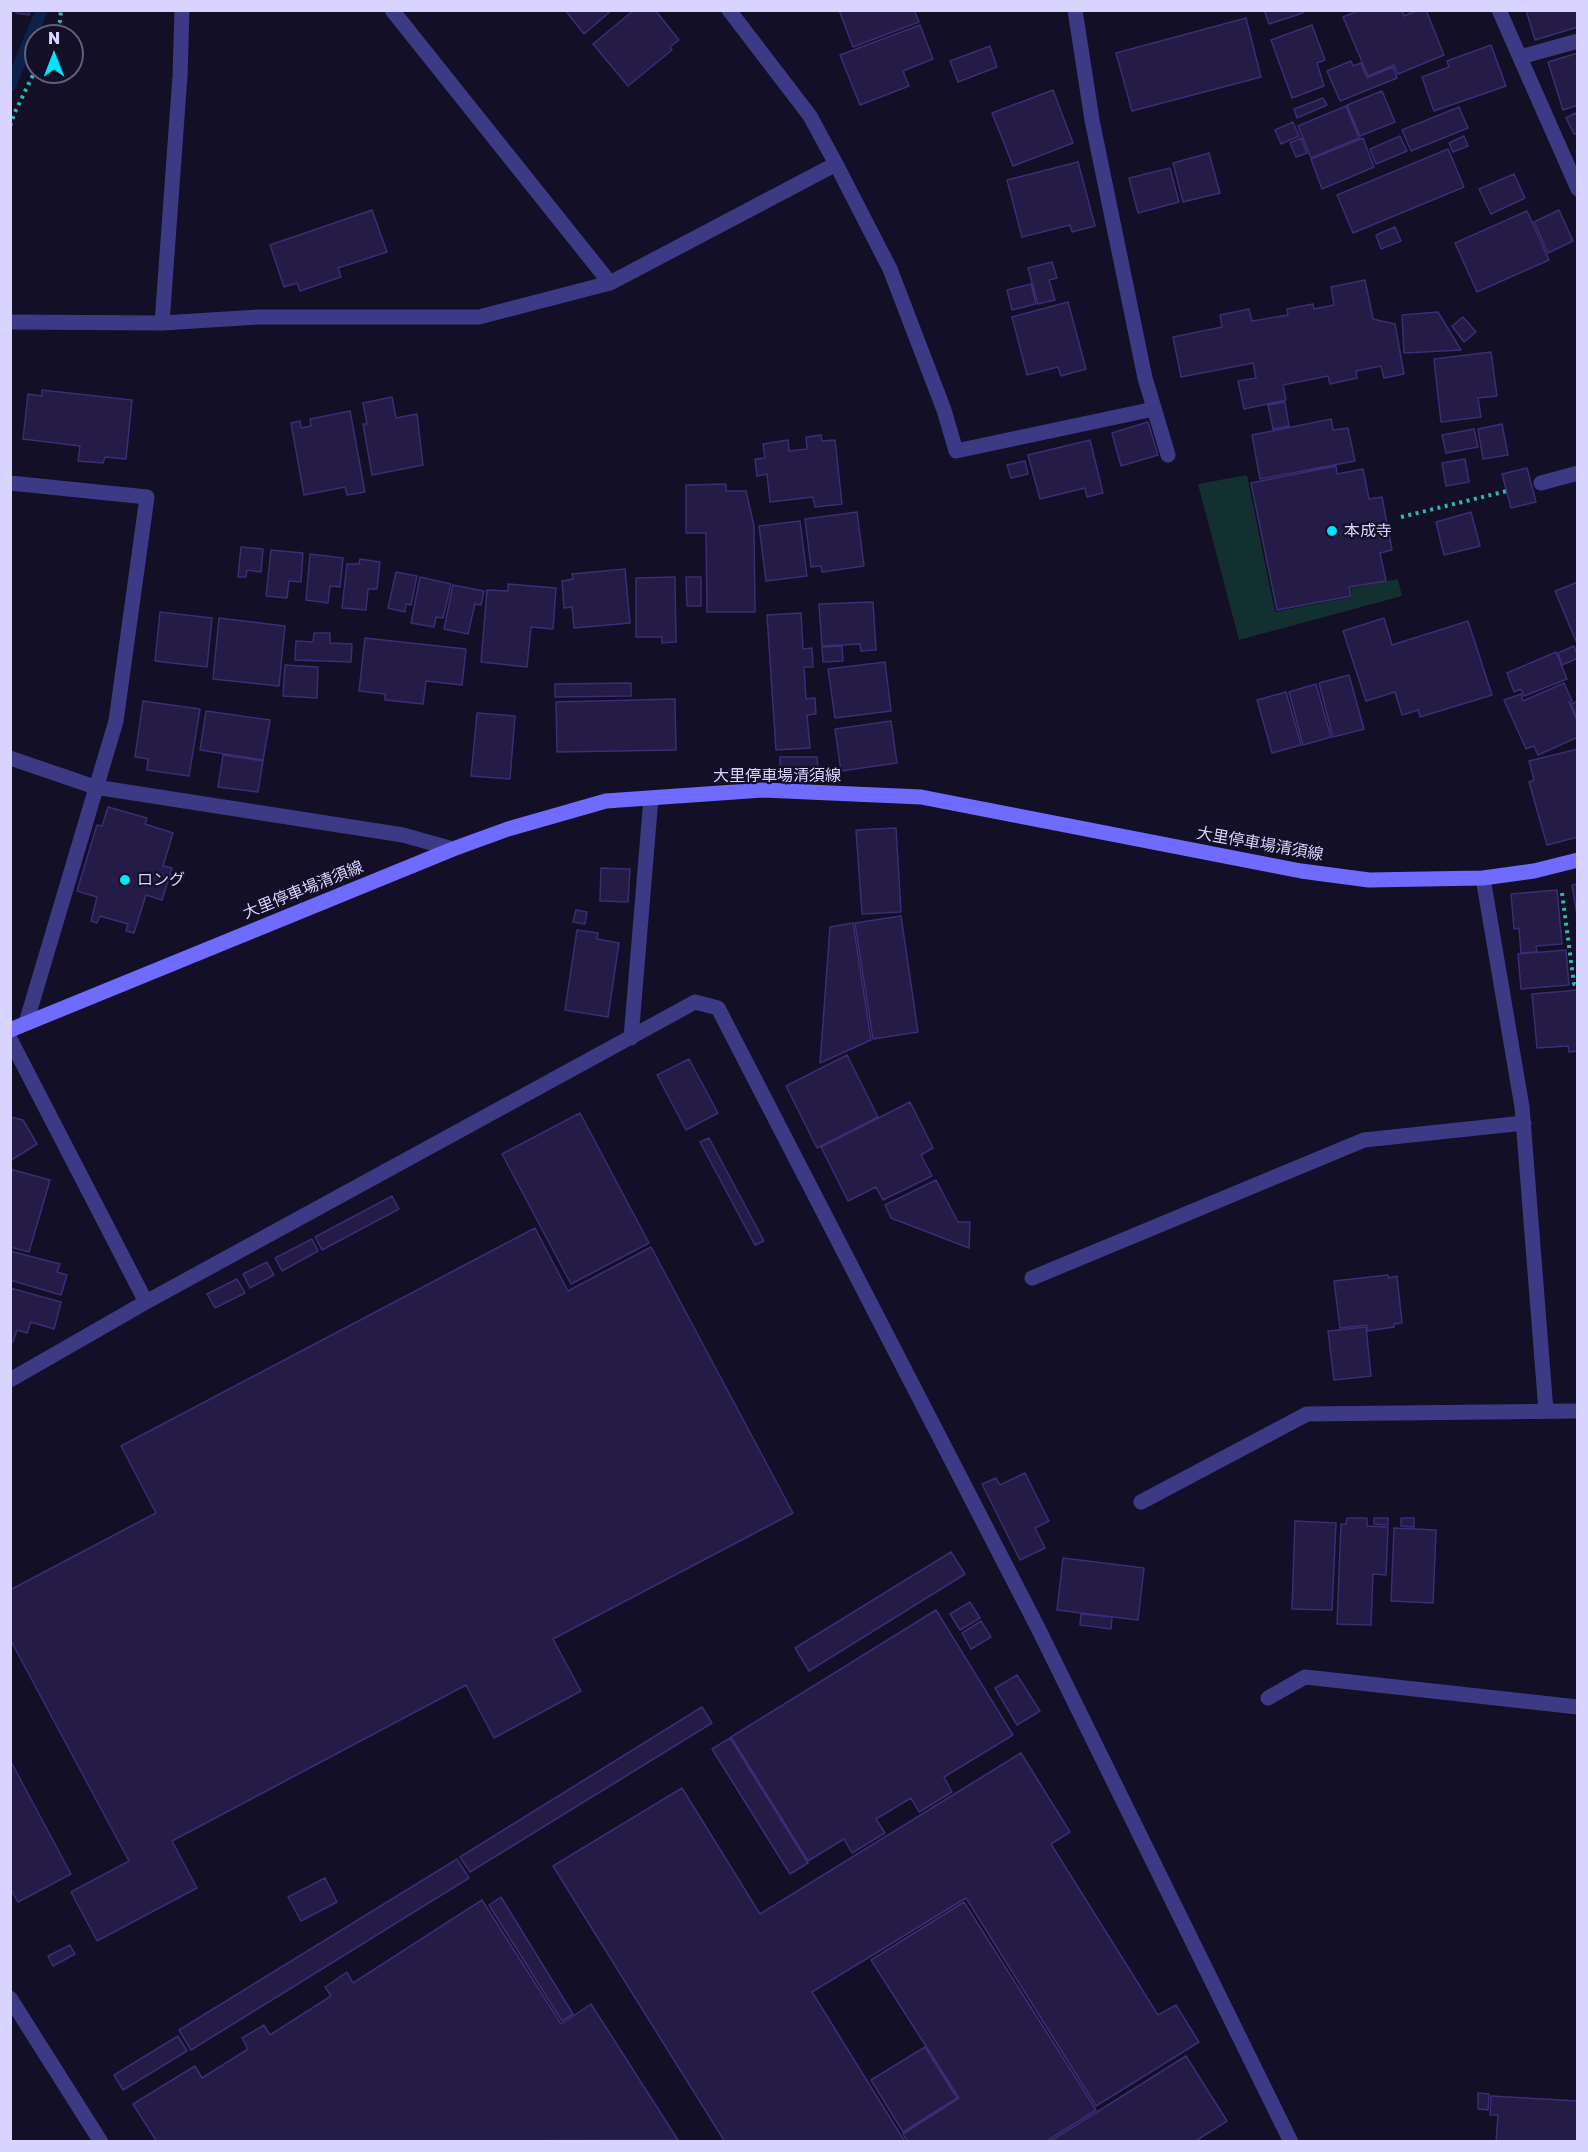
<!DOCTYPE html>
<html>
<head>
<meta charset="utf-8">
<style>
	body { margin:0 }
	#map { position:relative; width:1588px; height:2152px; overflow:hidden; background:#130f26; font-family:"Golos Text",sans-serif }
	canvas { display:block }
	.frame { position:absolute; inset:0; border:12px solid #d9d4ff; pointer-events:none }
	.north { position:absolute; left:24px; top:24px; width:60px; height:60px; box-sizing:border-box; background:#130f26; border:2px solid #625e7d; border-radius:50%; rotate:0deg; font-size:16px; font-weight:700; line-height:24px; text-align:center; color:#d9d4ff }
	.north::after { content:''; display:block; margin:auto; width:21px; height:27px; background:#00e5ff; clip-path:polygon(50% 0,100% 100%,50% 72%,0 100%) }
</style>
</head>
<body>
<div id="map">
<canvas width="1588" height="2152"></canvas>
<div class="frame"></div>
<div class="north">N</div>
</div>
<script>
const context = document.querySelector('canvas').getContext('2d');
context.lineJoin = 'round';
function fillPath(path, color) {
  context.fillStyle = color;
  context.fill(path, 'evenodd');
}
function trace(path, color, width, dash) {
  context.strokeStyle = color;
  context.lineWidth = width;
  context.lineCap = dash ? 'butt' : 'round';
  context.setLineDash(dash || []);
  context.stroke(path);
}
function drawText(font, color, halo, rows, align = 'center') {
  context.font = font + ' "Golos Text","Noto Sans JP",sans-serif';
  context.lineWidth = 4.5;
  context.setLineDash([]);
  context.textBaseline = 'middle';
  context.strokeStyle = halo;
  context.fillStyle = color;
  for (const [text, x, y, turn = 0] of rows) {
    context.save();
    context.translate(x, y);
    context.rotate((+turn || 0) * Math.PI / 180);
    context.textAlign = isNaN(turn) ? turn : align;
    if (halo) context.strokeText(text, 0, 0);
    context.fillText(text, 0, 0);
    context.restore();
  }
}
fillPath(new Path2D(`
	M1247 475 1275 612 1352 597 1351 588 1398 579 1402 596 1239 640 1198 484Z`), '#12302f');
trace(new Path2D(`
	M10 86 42 10`), '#0c2248', 12);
const building = new Path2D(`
	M16 10H30L29 15 16 13Z
	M565 10H612L584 34Z
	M634 10H655L679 40 670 47 672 50 628 86 593 44Z
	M839 10H914L919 22 853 47Z
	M1264 10H1302L1303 13 1269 24Z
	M1360 10H1402L1404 16 1418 10H1426L1444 55 1398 74 1394 65 1368 76 1343 17Z
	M1526 10H1578V27L1535 40Z
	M1246 18 1261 77 1132 111 1116 53Z
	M920 25 933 59 903 71 909 86 860 105 840 55Z
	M1312 25 1325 60 1317 63 1324 86 1292 98 1271 40Z
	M1491 45 1506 86 1434 111 1422 77 1449 67 1447 61Z
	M990 46 997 67 958 82 950 61Z
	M1578 53V105L1563 110 1548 62Z
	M1351 61 1353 66 1361 63 1367 78 1393 67 1397 78 1340 101 1327 71Z
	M1053 90 1073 143 1013 166 992 113Z
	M1382 91 1395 122 1360 136 1347 105Z
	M1323 98 1327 105 1297 118 1294 109Z
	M1346 106 1359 138 1311 158 1298 126Z
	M1459 107 1468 128 1411 151 1402 130Z
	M1575 113 1578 118V133L1574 134 1566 118Z
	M1293 122 1299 136 1281 144 1275 130Z
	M1400 136 1407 151 1376 164 1370 149Z
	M1464 136 1468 146 1453 152 1449 143Z
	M1301 138 1307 153 1296 157 1290 143Z
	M1363 138 1374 167 1322 189 1311 159Z
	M1448 149 1464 187 1353 233 1337 195Z
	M1209 153 1220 193 1183 202 1173 163Z
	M1078 162 1095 226 1072 232 1070 225 1022 237 1007 180Z
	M1170 168 1179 202 1138 213 1129 178Z
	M1514 174 1525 198 1491 214 1479 189Z
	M372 210 387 252 338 268 341 277 300 291 297 283 284 287 270 245Z
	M1559 210 1573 241 1548 253 1534 222Z
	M1527 211 1549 260 1477 292 1455 243Z
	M1395 227 1401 241 1381 249 1376 235Z
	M1052 262 1057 278 1049 280 1055 300 1038 304 1028 268Z
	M1365 280 1373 319 1395 324 1404 374 1384 378 1381 366 1356 371 1357 378 1330 384 1328 376 1283 385 1286 400 1244 409 1238 381 1256 378 1253 363 1181 377 1173 337 1222 327 1220 315 1249 309 1252 321 1288 315 1287 309 1313 304 1314 309 1334 305 1331 287Z
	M1031 284 1036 304 1012 310 1007 290Z
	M1068 302 1086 369 1061 376 1058 367 1027 375 1012 317Z
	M1438 312 1461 350 1404 353 1402 315Z
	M1463 317 1476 332 1464 342 1452 326Z
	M1491 352 1497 396 1478 398 1481 417 1441 422 1434 359Z
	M42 390 132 400 126 459 105 457 103 463 78 461 80 446 23 439 28 394 42 396Z
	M392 397 396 418 417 414 423 465 372 475 363 424H367L363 403Z
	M1285 402 1289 426 1273 429 1268 405Z
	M350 411 365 492 347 495 345 487 304 495 291 423 300 421 301 428 311 426 310 419Z
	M1331 419 1333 430 1348 428 1355 461 1260 479 1252 435Z
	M1148 422 1158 455 1121 466 1112 433Z
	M1502 424 1508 455 1483 459 1478 429Z
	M1474 429 1478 447 1446 453 1442 435Z
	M821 435 822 441 835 440 842 504 815 507 813 497 770 502 767 474 757 476 755 459 765 458 763 444 788 440 789 451 807 449 806 437Z
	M1090 440 1103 493 1087 497 1085 488 1040 499 1028 455Z
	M1465 459 1469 482 1446 486 1442 463Z
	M1025 461 1028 474 1011 478 1007 465Z
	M1336 466 1337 474 1363 469 1369 499 1382 497 1392 550 1380 553 1386 581 1349 587 1351 596 1277 610 1251 483Z
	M1527 468 1536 502 1511 508 1502 474Z
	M726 484V491H746L754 526 755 612H707L706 533H686V485Z
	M857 512 864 566 822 572 821 566 811 567 805 519Z
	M1471 512 1480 546 1444 555 1436 522Z
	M800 521 807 576 766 581 759 526Z
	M241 547 263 549 261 572 247 570 246 577H238Z
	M271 550 303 553 301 582 289 581 287 598 266 596Z
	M310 554 343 558 340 587 330 586 328 603 306 600Z
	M360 559 380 562 377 589H368L366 610 342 608 347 564H359Z
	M625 569 630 623 574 628 572 607 564 608 562 581 573 579 572 574Z
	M396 572 417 576 411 605 406 604 405 612 388 608Z
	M420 577 451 584 443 618 436 617 434 627 411 623Z
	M675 577 676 642 662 643V637H636V578Z
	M686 577H701V606H687Z
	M1578 582V640L1576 641 1555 591Z
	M508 584 556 588 553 629 531 627 527 667 481 662 487 590 508 591Z
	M453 585 484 591 481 605 475 604 468 634 444 629Z
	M873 602 876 650 861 651 860 644 822 646 819 604Z
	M160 612 212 618 207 667 155 661Z
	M801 613 803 649 812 648 813 667H804L806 699 815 698 816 714 807 715 810 748 776 750 767 615Z
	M219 618 285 626 279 686 213 679Z
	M1384 618 1392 645 1468 621 1492 695 1420 717 1418 710 1402 715 1395 692 1366 701 1343 631Z
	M314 633H330V643L352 644 351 662 295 660 296 641 313 642Z
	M365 638 466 649 462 685 426 681 423 704 385 700V694L359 691Z
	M842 646 843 661 823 662 822 647Z
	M1574 646 1578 658 1562 665 1558 653Z
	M1556 652 1567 679 1524 696 1521 689 1514 692 1507 673Z
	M885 662 891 711 835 718 828 669Z
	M285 665 318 667 317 698 283 696Z
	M1349 675 1364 729 1333 737 1319 683Z
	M631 683V696L555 697V684Z
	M1564 683 1572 701 1569 702 1578 723V737L1538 755 1534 746 1526 749 1504 700 1521 694 1523 701Z
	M1316 684 1331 737 1303 745 1289 692Z
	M1286 692 1301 745 1272 753 1257 700Z
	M675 699 676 750 557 752 556 702Z
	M143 701 200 709 189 776 147 770 148 759 135 757Z
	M1578 701V720L1571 704Z
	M206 711 270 720 263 760 200 750Z
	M477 713 515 716 510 779 471 776Z
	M891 721 897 763 841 771 835 729Z
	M1578 749V837L1547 845 1529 782 1534 780 1529 761Z
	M223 755 263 761 258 792 218 787Z
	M780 757H817L818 769 780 770Z
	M108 807 147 818 145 824 173 833 163 866 172 868 162 900 146 895 134 933 126 931 128 924 100 916 97 923 91 921 97 897 77 891 97 825 102 826Z
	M896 828 901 912 862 914 856 830Z
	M601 868 630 869 628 902 600 901Z
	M1578 884V921L1572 885Z
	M1557 890 1562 944 1536 946 1537 952 1521 953 1519 928 1514 929 1511 894Z
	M576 910 587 912 585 924 573 922Z
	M901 916 918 1032 873 1039 855 923Z
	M853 923 871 1040 820 1063 830 927Z
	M577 930 598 933 597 939 619 943 608 1017 565 1010Z
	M1566 950 1569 985 1521 989 1518 954Z
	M1578 990V1051L1569 1052 1568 1046 1537 1048 1532 994Z
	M847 1055 878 1117 817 1148 786 1086Z
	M689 1059 718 1113 686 1130 657 1075Z
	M910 1102 933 1148 921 1155 932 1176 883 1200 876 1187 848 1201 821 1147Z
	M580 1113 649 1243 571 1284 502 1154Z
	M10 1117 23 1120 37 1144 13 1159H10Z
	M709 1138 764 1241 755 1245 700 1142Z
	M10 1169 50 1180 29 1252 10 1247Z
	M936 1180 958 1222H970L969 1248 891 1218 885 1205Z
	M392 1196 399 1209 322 1250 315 1237Z
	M535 1228 568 1291 651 1247 793 1513 553 1639 581 1691 494 1738 466 1685 172 1841 197 1888 97 1941 71 1892 129 1861 10 1639V1590L156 1513 121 1446Z
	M312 1239 318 1251 282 1271 275 1258Z
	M10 1251 60 1264 57 1272 67 1275 61 1295 10 1280Z
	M267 1262 274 1275 250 1288 243 1274Z
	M1388 1275 1389 1278 1397 1276 1402 1323 1394 1324V1327L1367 1331V1325L1340 1328 1334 1281Z
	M237 1279 245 1293 215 1308 207 1294Z
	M10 1288 61 1302 54 1329 31 1322 27 1333 17 1330 13 1342 10 1341Z
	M1366 1327 1371 1376 1334 1380 1328 1331Z
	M1025 1473 1049 1521 1035 1528 1045 1548 1020 1560 982 1484 996 1478 1000 1485Z
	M1347 1518H1367V1526L1388 1527 1386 1575 1373 1574 1371 1625 1337 1624 1341 1524H1346Z
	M1374 1518H1388V1525L1374 1524Z
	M1401 1518H1414V1527L1401 1526Z
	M1295 1521 1336 1523 1332 1610 1292 1609Z
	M1394 1528 1436 1530 1433 1603 1391 1601Z
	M951 1552 965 1574 809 1671 795 1648Z
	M1063 1558 1144 1568 1138 1620 1057 1610Z
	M970 1602 980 1618 960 1630 950 1614Z
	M936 1610 1013 1735 944 1777 952 1792 919 1812 911 1798 876 1819 885 1833 852 1853 844 1839 808 1861 731 1737Z
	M1081 1614 1112 1617 1111 1629 1080 1625Z
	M981 1621 991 1637 971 1649 962 1633Z
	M1017 1675 1040 1711 1017 1725 995 1688Z
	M702 1707 712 1723 470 1872 460 1857Z
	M730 1738 808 1863 790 1874 712 1749Z
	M1021 1753 1070 1832 1051 1844 1158 2015 1176 2005 1199 2042 1096 2106 966 1898 812 1992 905 2142H725L553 1866 682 1788 760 1914Z
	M10 1760 71 1874 18 1902 10 1888Z
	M457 1859 469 1878 191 2050 179 2030Z
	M325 1878 337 1902 301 1921 288 1897Z
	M501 1897 573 2014 562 2021 489 1905Z
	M482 1900 561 2024 591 2004 678 2140 157 2142 133 2104 195 2066 202 2078 248 2049 242 2038 264 2025 270 2035 331 1996 325 1987 347 1972 353 1983Z
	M964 1902 1096 2110 1045 2142H908L903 2134 959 2098 871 1960Z
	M70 1945 75 1954 53 1966 48 1956Z
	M178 2036 187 2051 123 2090 114 2075Z
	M925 2047 957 2098 903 2132 871 2080Z
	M1186 2056 1227 2121 1194 2142H1049Z
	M1478 2093 1489 2094 1488 2110 1478 2109Z
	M1491 2096 1578 2101V2142H1496L1498 2115H1490Z`);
fillPath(building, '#241b47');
trace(building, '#3b2d73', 1.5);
trace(new Path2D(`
	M52 36 60 21 61 10
	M10 126 15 112 36 69
	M1401 517 1507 491
	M1562 893 1574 984H1578`), '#2fb8b0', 4, [3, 4.5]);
trace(new Path2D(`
	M1541 483 1578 473`), '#3d3a85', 15);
trace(new Path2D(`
	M392 10 610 283
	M729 10 810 116 836 164 890 269 944 410 956 451 1154 409
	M1075 10 1092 120 1145 378 1168 455
	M1499 10 1578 189
	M1520 57 1578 41
	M10 322 162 323 258 317H479L610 283 836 164
	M162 323 180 76 182 10
	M10 483 147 497 116 721 26 1023
	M10 758 95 787 403 835 453 849
	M1483 878 1522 1107 1546 1411
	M631 1038 651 798
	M10 1039 146 1302
	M1032 1278 1364 1140 1524 1123
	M10 1380 146 1302 695 1002 718 1008 1038 1628 1291 2142
	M1141 1502 1307 1414 1578 1411
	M1268 1698 1305 1677 1578 1707
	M10 1998 101 2142`), '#3d3a85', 15);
trace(new Path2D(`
	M10 1030 453 849 508 829 606 801 763 790 921 797 1301 871 1369 880 1483 878 1534 871 1578 860`), '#6f6bff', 15);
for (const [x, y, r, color] of [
	[1332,531,6,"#00e5ff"],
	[125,880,6,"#00e5ff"]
]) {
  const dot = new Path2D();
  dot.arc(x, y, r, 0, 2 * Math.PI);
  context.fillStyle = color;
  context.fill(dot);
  trace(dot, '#130f26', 2);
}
drawText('16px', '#d9d4ff', '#130f26', [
	["本成寺",1344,531],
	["ロング",137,880]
], 'left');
drawText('16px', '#d9d4ff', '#130f26', [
	["大里停車場清須線",777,776],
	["大里停車場清須線",1260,844,10],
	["大里停車場清須線",303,890,-22]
]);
</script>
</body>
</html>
